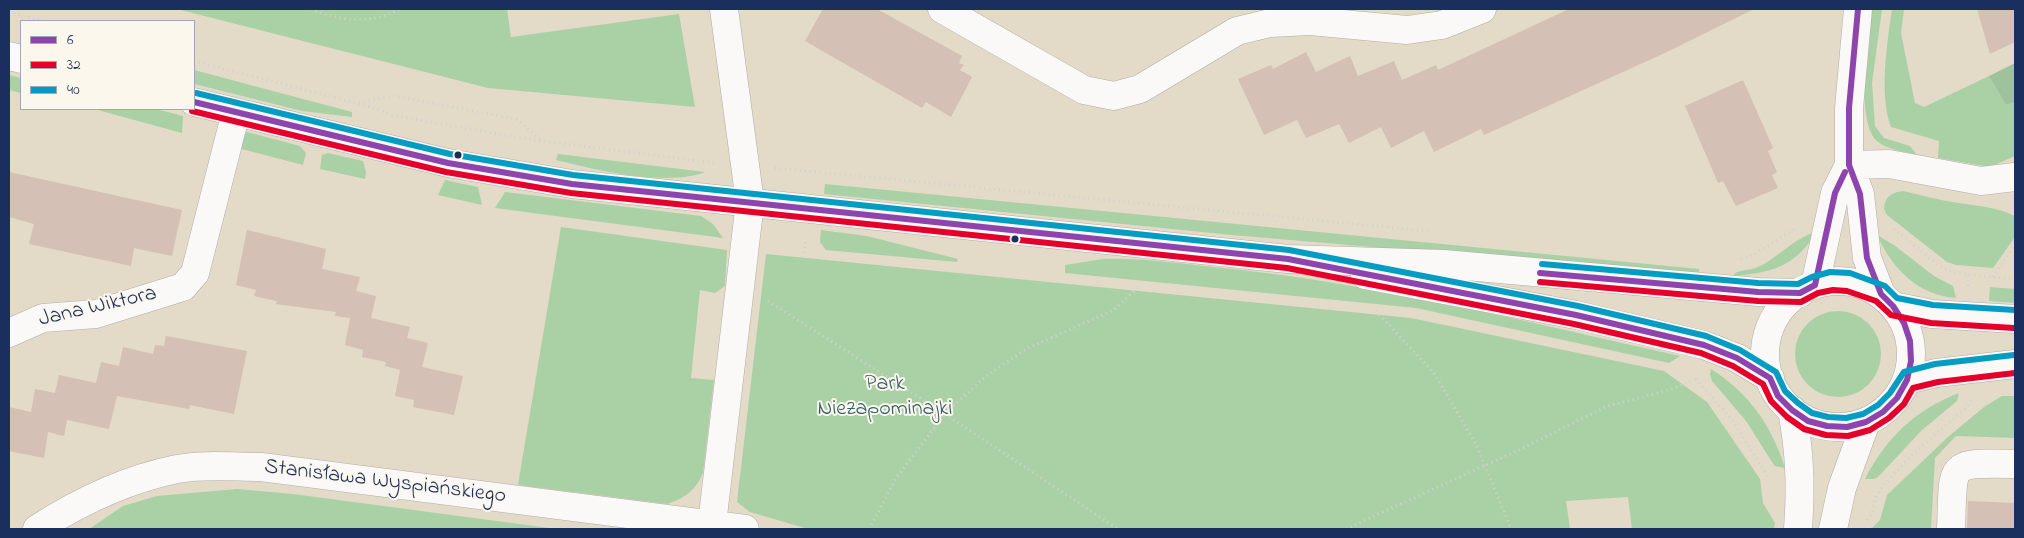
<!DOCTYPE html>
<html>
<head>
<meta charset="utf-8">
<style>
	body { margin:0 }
	#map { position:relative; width:2024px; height:538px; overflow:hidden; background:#e3dac8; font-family:"Indie Flower",sans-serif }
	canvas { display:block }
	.frame { position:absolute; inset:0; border:10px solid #1b2f5e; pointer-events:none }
	.legend { position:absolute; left:20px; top:20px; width:175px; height:90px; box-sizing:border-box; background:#fbf7ec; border:1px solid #a1a7b3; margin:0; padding:6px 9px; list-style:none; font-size:15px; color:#1b2f5e }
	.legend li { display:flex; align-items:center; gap:10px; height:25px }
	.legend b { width:25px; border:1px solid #a1a7b3 }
</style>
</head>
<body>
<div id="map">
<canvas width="2024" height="538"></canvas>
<div class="frame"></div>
<ul class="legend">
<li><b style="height:6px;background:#8e44ad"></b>6</li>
<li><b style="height:6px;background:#e4002b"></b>32</li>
<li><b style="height:6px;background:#039dc3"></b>40</li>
</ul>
</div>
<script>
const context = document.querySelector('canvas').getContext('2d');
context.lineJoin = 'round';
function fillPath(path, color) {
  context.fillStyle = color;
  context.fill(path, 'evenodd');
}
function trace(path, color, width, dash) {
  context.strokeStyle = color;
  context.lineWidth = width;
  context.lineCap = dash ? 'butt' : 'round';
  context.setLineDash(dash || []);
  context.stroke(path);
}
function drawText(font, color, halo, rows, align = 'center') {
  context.font = font + ' "Indie Flower",sans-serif';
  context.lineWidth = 4;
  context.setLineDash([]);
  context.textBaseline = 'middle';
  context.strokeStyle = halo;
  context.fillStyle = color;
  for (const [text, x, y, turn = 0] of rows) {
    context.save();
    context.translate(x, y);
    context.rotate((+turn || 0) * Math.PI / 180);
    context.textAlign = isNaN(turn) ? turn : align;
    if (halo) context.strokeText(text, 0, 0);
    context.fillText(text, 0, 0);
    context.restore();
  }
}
fillPath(new Path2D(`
	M177 9H507L511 37 679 14 695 107 488 88Z
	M1872 9H1882L1872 83 1875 126 1884 138 1910 146 1917 155C1904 151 1887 150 1877 141 1855 121 1868 37 1872 9Z
	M1892 9H1904L1901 33 1915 103 1924 107 1989 76 2006 105 2015 102V156L1990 167 1938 158 1939 141 1891 127C1879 95 1887 43 1892 9Z
	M194 70 352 112V117L302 111 194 84Z
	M9 75 21 78V93L9 90Z
	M94 109H156L183 116 182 133Z
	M247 132 300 146 306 153 303 165 238 148 244 134Z
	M328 153 363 161 366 172 365 179 320 169 322 155Z
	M558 154 705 172C668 187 595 170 556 160Z
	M445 180 478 187 482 205 438 195Z
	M825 184 1699 269V275L1232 235 824 194Z
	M1903 191C1921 195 1939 200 1958 203 1978 206 1996 207 2015 216V237L1993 268 1956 265 1947 262 1887 215 1884 209C1885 196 1891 193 1903 191Z
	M505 192 701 216 713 224 723 238 495 208Z
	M561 227 727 250 725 286 715 293 700 290 691 378 714 380 703 473C695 491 685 498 667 504L518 485Z
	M821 230 867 236 958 259 957 262 826 250 820 242Z
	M1816 232C1796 267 1770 273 1733 276 1736 269 1750 271 1758 267 1778 258 1794 238 1816 232Z
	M1877 235 1894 245 1934 276 1953 286 1956 298C1917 295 1892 268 1877 235Z
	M766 254 1411 318 1664 371 1707 402 1760 479 1763 503 1775 523 1774 529H1632L1628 497 1566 501 1570 529H808L750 512 737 502Z
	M1103 259C1140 258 1176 263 1213 267 1371 282 1526 322 1680 356L1669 363 1416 308 1065 273V265Z
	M1990 287 2015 289V303L1989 301Z
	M1795 354a43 43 0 1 1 86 0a43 43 0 1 1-86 0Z
	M1711 369C1749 393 1772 426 1785 468L1775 466 1772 462 1746 421 1712 381 1710 374Z
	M1959 393 1957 401 1922 430 1878 477 1874 479H1865C1886 438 1915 410 1959 393Z
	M2002 396H2015V438L1956 436 1935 458 1931 529H1871L1880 520 1887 495 1948 437 1984 407Z
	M237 489 293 494 557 529H89L123 506 157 496Z`), '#aad1a6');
fillPath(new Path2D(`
	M2015 63V102L2006 105 1989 76Z`), '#9ec29b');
fillPath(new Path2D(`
	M823 9H877L962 56 959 63 964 65 960 70 972 77 951 117 926 102 922 108 805 41Z
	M1569 9H1754L1667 52 1484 135 1481 129 1434 152 1424 131 1391 148 1381 127 1349 143 1339 124 1306 138 1297 120 1264 135 1238 79 1271 65 1273 69 1306 52 1316 72 1350 56 1358 76 1394 61 1402 80 1436 65 1438 70Z
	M1977 9H2015V42L1990 54Z
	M1743 80 1773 148 1768 151 1777 172 1772 175 1778 188 1736 206 1723 181 1718 183 1685 106Z
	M9 172 182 210 172 256 134 248 131 266 29 244 34 224 9 217Z
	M247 230 326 249 322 269 360 277 356 291 376 296 371 318 410 327 407 338 428 343 422 367 463 376 454 415 413 407 414 400 395 396 400 370 385 366 386 362 362 357 363 350 345 345 350 318 335 316 336 312 276 304 277 301 254 296 256 290 236 285Z
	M166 336 247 351 234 414 190 405 189 409 117 396 109 429 67 420 64 436 48 432 44 458 9 451V407L31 412 35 389 55 393 59 375 96 383 101 362 119 366 123 347 153 354 155 345 164 346Z
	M1968 501 2015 503V529H1967Z`), '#d4c0b4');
const minor = new Path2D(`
	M942 9 1084 90 1114 96 1140 89 1237 31 1270 23 1310 21 1407 30 1442 25 1482 9
	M1858 9 1849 108V165L1860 194 1867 258 1881 294
	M9 56 21 59
	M194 102 448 163 572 184 1288 259 1444 264 1758 292 1800 293
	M1849 165 1889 164 1981 181 2015 177
	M1365 275 1576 315 1704 345 1737 358 1770 378
	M1765 354a73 73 0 1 1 146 0a73 73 0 1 1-146 0Z
	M1815 285 1835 193 1849 165
	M1893 306 1932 314 2015 319
	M9 333 43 318 96 314 183 287 195 273 236 112
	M1907 380 1936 373 2015 364
	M1792 410C1800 454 1801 485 1798 529
	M712 524 750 202 724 9
	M37 529C79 502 128 479 177 469 204 464 234 467 261 467L745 529
	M1833 529 1842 488 1866 422
	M1951 529C1954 463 1945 462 2015 464`);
trace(minor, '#b0ada6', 29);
trace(new Path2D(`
	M311 9C340 21 371 25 399 9
	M9 12 43 21
	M194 61 371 107 391 115 520 138 714 163
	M359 103 394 96 516 119 542 141
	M775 168 1428 231
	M1894 229 1941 267 1952 272 2015 280
	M804 253 806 238
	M1741 259 1755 254 1796 228
	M1968 275V287
	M1993 277 2015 245
	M768 301 945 414 1118 529
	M1376 311 1434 373 1477 446 1511 529
	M1696 379 1733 421 1768 477
	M1867 520C1876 512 1872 500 1879 492 1903 460 1936 434 1966 408L1971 400
	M869 529 896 478 945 414 986 376 1028 348 1114 310 1139 286
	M1346 529 1521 449 1605 407 1672 389 1696 379`), '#d2d2d0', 3, [1, 4]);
trace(minor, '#fbf9f7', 28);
trace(new Path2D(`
	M194 102 448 163 572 184 1288 259 1576 315 1704 345 1737 358 1770 378 1778 396 1792 410 1808 421 1827 426 1847 427 1866 422 1883 412 1897 398 1907 380 1911 361 1910 341 1904 323 1893 306 1881 294 1867 258 1860 194 1849 165V108L1858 9
	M1540 273 1758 292 1800 293 1815 285 1835 193 1845 172`), '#8e44ad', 6);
trace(new Path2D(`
	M192 111 446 172 571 193 1287 268 1574 324 1701 353 1733 366 1763 384 1771 401 1787 417 1804 429 1826 435 1848 436 1870 430 1889 418 1904 404 1913 388 1938 382 2015 373
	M1540 282 1758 301 1801 302 1818 293 1833 290 1847 291 1876 301 1891 315 1931 323 2014 328`), '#e4002b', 6);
trace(new Path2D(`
	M196 93 450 154 573 175 1289 250 1578 306 1706 336 1740 350 1776 372 1785 391 1798 403 1812 413 1828 417 1846 418 1863 414 1878 405 1890 393 1904 372 1935 364 2014 355
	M1542 264 1758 283 1798 284 1812 277 1830 272 1850 273 1885 286 1897 298 1933 305 2015 310`), '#039dc3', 6);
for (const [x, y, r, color] of [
	[458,155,4.5,"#1b2f5e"],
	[1015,239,4.5,"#1b2f5e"]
]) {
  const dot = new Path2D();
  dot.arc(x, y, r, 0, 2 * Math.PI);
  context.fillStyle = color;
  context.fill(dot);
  trace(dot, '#fbf7ec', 2);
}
drawText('22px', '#1b2f5e', '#fbf7ec', [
	["Jana Wiktora",98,308,-13],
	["Stanisława Wyspiańskiego",385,483,7]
]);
drawText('22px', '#385e6b', '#fbf7ec', [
	["Park",885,385],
	["Niezapominajki",885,410]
]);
</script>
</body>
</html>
